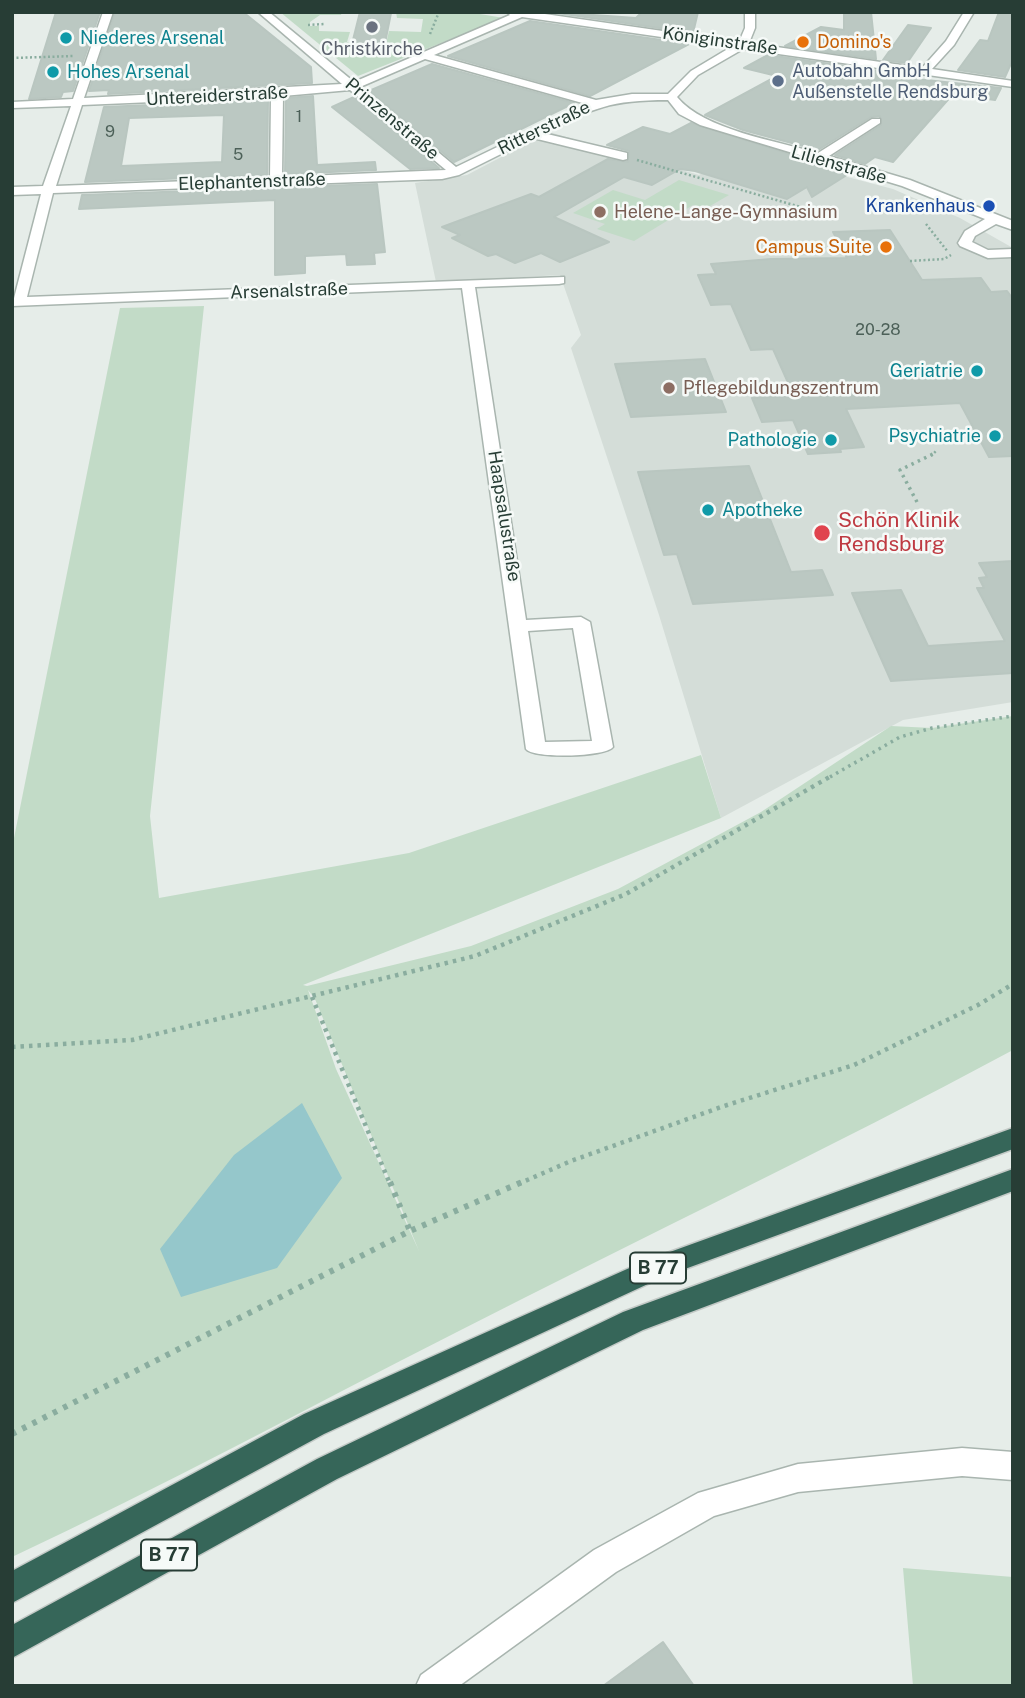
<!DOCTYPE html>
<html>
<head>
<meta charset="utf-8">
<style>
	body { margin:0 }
	#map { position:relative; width:1025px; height:1698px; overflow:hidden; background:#e6ede9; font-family:"Public Sans",sans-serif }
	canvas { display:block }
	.frame { position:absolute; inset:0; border:14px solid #273d35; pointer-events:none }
</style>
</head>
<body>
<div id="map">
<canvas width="1025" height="1698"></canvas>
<div class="frame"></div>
</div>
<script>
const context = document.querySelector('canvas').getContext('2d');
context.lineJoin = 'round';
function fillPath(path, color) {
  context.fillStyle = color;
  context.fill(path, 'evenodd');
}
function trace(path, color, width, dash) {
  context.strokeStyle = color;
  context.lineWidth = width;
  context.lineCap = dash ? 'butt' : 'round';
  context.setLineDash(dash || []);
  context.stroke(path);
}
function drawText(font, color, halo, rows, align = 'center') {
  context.font = font + ' "Public Sans",sans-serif';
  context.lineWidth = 5;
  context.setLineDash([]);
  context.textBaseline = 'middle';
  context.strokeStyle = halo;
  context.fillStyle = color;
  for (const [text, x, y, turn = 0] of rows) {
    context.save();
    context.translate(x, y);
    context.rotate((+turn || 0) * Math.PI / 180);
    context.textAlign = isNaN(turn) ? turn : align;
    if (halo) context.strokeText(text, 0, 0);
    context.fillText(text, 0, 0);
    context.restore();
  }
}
fillPath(new Path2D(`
	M549 132 699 175 741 149 893 189 960 218 1013 248V702L903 720 721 818 659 615 571 348 581 335 560 275 436 282 415 183 467 175Z`), '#d4ddd8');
fillPath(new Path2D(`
	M280 12H342L341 15H320L310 22V26H319V31L350 32 347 42 354 43 350 52H384L389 31 421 32 423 19 397 18 396 12H468L504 18 358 76Z
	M679 180 729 195 705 209 693 205 634 241 597 229 605 224 573 213 613 190 645 200Z
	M204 306 150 816 159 898 409 853 701 755 721 818 303 985 307 986 471 946 618 889 761 812 891 726 932 728 1013 716V1050C829 1149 640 1238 455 1333 307 1408 162 1487 12 1557V848L120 308ZM308 990 315 999 419 1251 336 1069Z
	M903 1568 1013 1577V1686H913Z`), '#c2dbc7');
fillPath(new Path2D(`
	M302 1103 342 1178 277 1268 181 1297 160 1249 234 1155Z`), '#95c7cb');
const building = new Path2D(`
	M56 12H100L73 91 63 92 61 97 29 99Z
	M115 12H243L311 67 312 83 108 94 109 90 89 91Z
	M360 12 391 13 384 48H351Z
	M551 12 636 18 642 12H698L693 33Z
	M844 12H871L876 59 785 46 821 27 844 30Z
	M999 12H1013V59L1005 77 958 70 980 40 988 41Z
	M530 21 689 44 590 96 448 56Z
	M908 25 931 28 907 63 883 60Z
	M768 55 900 74 898 77 1001 88 995 100 953 94 893 162 875 157 865 164 835 155 881 125 880 116 871 117 818 150 743 130 705 115 777 76 744 68Z
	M432 64 574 103 454 162 369 91Z
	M313 96 317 165 375 162 376 170 285 174 286 98Z
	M354 97 439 168 410 169 332 107Z
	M268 100 267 175 85 182 104 107ZM224 115 222 162 121 166 129 118Z
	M691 123 850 173 812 197 807 187 787 199 695 171 680 169 652 185 624 177 554 217 609 242 560 262 541 253 515 263 496 254 488 256 452 238 460 235 442 227 531 194 539 197 608 159 628 162 629 151 607 145 643 127 670 134Z
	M377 184 385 252 374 253 375 264 347 265 346 254 305 256V273L275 275V200L79 209 82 195Z
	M890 230 922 280 981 278 991 292 1007 291 1013 299V456L989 457 960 403 846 409 864 447 840 449 841 452 808 454 793 420 762 422 752 398 794 396 773 349 751 350 731 304 711 305 698 275 716 274 711 264 771 259 847 258 833 232Z
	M705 359 726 412 631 417 615 364Z
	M749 466 791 572 822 570 833 595 693 604 677 554 664 555 638 472Z
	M1013 561V673L891 681 852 593 901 590 928 646 1005 641 977 588H984L979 578 987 577 979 563Z
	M663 1642 694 1686H603Z`);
fillPath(building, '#bbc8c2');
trace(building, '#b9c6c0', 2);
const minor = new Path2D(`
	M103 12H113L84 98 342 84 258 12H269L354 82 510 15 507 12H531L739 42 745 28V12H755V28L749 43 922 68 946 41 964 12H974L954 45 932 69 1013 81V87L743 49 698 75 677 97C704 130 777 141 818 153L872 119H880V123L829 156 910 180 1013 221V230L996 224 975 236 972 242 988 250 1013 249V257L988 258 960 246 958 243 965 231 985 219 902 186 700 125 679 114 668 100C610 100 594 108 543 133L627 153V159L623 160 533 138 459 175 442 179 53 193 27 297 564 277V283L559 284 475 287 526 620 581 617 590 622 613 747C606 757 533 759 526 749L462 288 12 306 41 194 12 195V187L43 186 71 106 12 108V102L73 99ZM522 17 731 47 691 71 668 94H632L596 100 434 55ZM425 59 586 104 456 167 360 87ZM350 90 446 170 282 177 283 96ZM271 97 270 178 56 186 82 105ZM573 628 592 741 545 742 528 631Z
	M962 1448 1013 1452V1480L962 1476 798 1492 714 1516 616 1572 459 1686H416L421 1675 594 1550 698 1493 798 1464Z`);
const highway = new Path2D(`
	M1013 1128V1149L663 1277 324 1434 12 1603V1571L304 1414 645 1261Z
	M1013 1169V1191L643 1330 337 1479 12 1658V1625L317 1459 623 1312Z`);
trace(minor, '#a9b5af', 3);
trace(highway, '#c3c9c6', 3);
trace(new Path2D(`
	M308 25 324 24
	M430 34 439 12
	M338 50H392
	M12 58 74 56
	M637 160 811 210
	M926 224 948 252
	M910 261 944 259 951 255
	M931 456 936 451`), '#8aad9f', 2.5, [2, 2.5]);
trace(new Path2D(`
	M917 502 900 470 933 454
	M830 777 900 737 932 728 1013 716`), '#8aad9f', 3.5, [2.5, 4.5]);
trace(new Path2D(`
	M312 997 390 1184
	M12 1047 132 1040 475 956 626 894 833 775
	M518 1184 571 1161 724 1106 854 1065 978 1005 1013 984`), '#8aad9f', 4.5, [3.5, 5]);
trace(new Path2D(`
	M390 1182 410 1231
	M12 1434 410 1231 522 1182`), '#8aad9f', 6, [4.5, 7]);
fillPath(minor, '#fff');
fillPath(highway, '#366659');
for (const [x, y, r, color] of [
	[372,27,7,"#6b7280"],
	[66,38,7,"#0f9aa8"],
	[803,42,7,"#e8710a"],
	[53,72,7,"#0f9aa8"],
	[778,81,7,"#5c6f8a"],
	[989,206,7,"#1a4fb4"],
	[600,212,7,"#8d6e63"],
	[886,247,7,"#e8710a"],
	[977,371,7,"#0f9aa8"],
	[669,388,7,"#8d6e63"],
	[995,436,7,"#0f9aa8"],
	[831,440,7,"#0f9aa8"],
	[708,510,7,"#0f9aa8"],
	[822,533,9,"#e0444e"]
]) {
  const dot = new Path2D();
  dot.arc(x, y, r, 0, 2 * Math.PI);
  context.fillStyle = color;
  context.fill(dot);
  trace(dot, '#f6faf8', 2.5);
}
drawText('16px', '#4c6058', null, [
	["1",299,117],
	["9",110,132],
	["5",238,155],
	["20-28",878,330]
]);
drawText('18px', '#0d838f', '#f6faf8', [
	["Niederes Arsenal",80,38],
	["Hohes Arsenal",67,72],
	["Geriatrie",963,371,"right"],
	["Psychiatrie",981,436,"right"],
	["Pathologie",817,440,"right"],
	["Apotheke",722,510]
], 'left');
drawText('18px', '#273d35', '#f6faf8', [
	["Königinstraße",720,41,8],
	["Untereiderstraße",217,96,-3],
	["Prinzenstraße",392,119,40],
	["Ritterstraße",544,128,-26],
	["Lilienstraße",839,165,16],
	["Elephantenstraße",252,182,-2],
	["Arsenalstraße",289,291,-2],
	["Haapsalustraße",504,516,81]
]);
drawText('18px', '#c56008', '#f6faf8', [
	["Domino's",817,42],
	["Campus Suite",872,247,"right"]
], 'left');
drawText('18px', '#5b616d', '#f6faf8', [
	["Christkirche",372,49]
]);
drawText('18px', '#4e5e75', '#f6faf8', [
	["Autobahn GmbH",792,71],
	["Außenstelle Rendsburg",792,92]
], 'left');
drawText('18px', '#164399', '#f6faf8', [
	["Krankenhaus",975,206]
], 'right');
drawText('18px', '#785e54', '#f6faf8', [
	["Helene-Lange-Gymnasium",614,212],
	["Pflegebildungszentrum",683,388]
], 'left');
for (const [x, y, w] of [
	[658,1268,56],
	[169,1555,56]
]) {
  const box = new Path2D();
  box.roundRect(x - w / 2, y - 15.5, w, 31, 5);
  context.fillStyle = '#f6faf8';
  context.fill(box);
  trace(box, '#273d35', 2);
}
drawText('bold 19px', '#273d35', null, [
	["B 77",658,1268],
	["B 77",169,1555]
]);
drawText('21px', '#be3a42', '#f6faf8', [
	["Schön Klinik",838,521],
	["Rendsburg",838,545]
], 'left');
</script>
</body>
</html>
